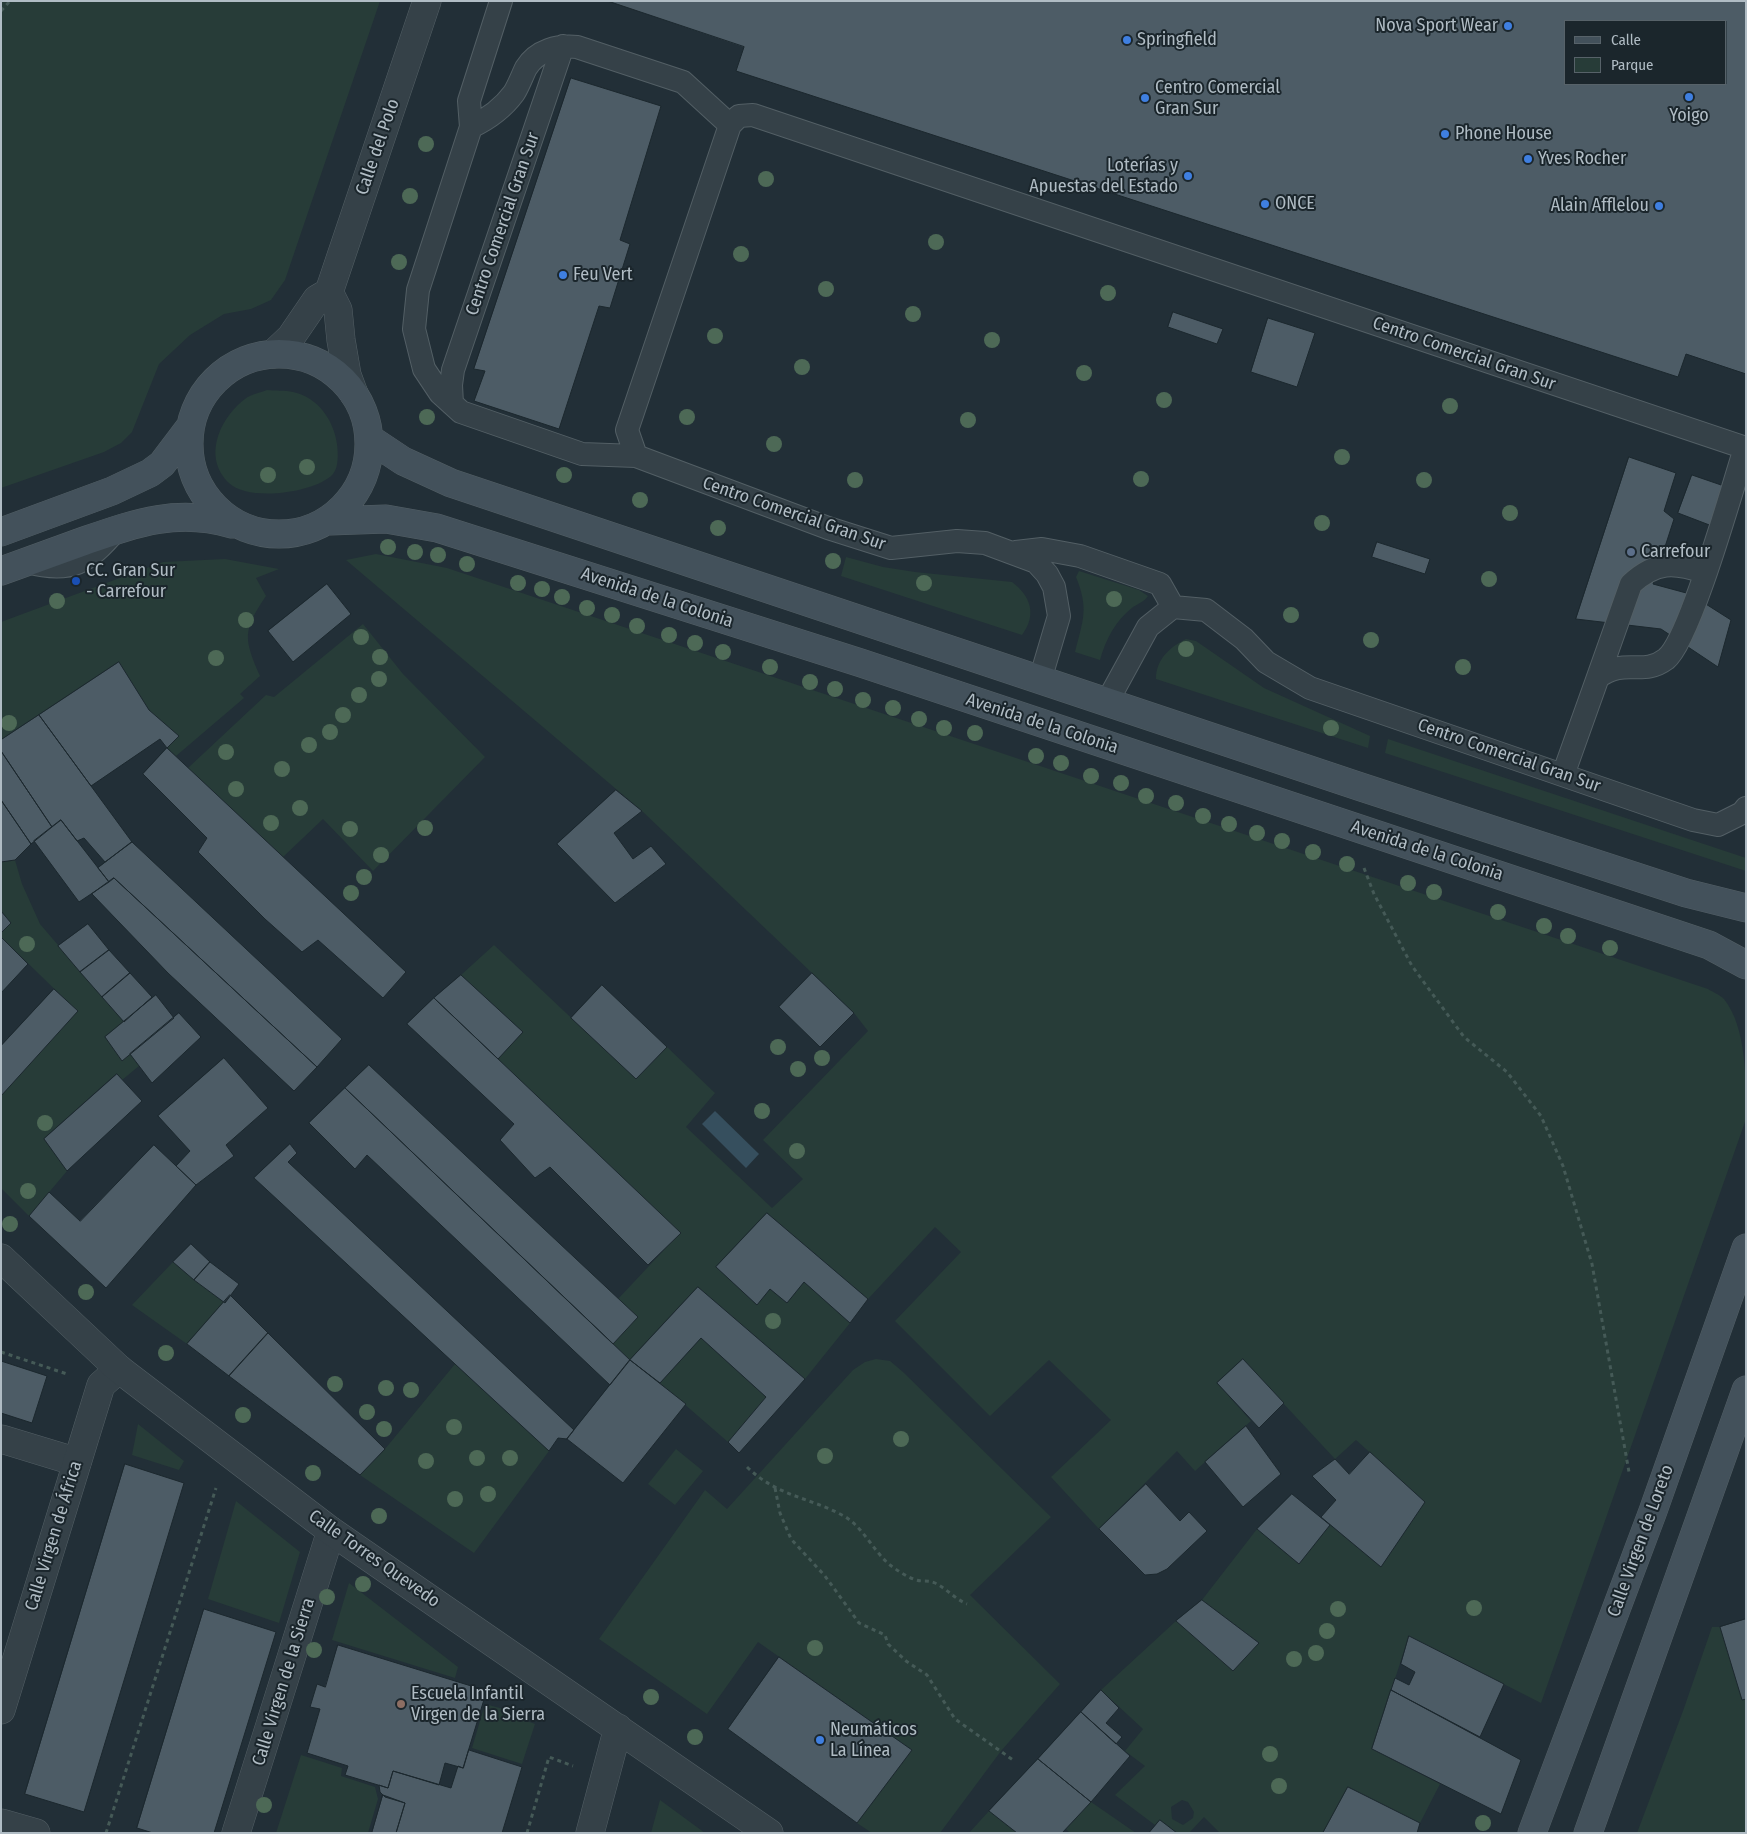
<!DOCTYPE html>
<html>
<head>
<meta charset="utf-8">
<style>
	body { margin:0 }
	#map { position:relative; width:1747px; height:1834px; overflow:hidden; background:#222f37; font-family:"Fira Sans Condensed",sans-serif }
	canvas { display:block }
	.frame { position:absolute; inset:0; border:2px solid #b0bcc4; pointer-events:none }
	.legend { position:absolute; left:1564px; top:20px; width:162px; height:65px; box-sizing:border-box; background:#1b262c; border:1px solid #576269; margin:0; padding:6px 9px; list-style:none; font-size:15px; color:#b0bcc4 }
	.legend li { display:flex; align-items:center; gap:10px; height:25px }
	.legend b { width:25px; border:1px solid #576269 }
</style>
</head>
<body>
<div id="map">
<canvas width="1747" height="1834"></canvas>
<div class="frame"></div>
<ul class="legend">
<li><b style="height:6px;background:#43515b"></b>Calle</li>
<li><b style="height:14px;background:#273c38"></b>Parque</li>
</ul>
</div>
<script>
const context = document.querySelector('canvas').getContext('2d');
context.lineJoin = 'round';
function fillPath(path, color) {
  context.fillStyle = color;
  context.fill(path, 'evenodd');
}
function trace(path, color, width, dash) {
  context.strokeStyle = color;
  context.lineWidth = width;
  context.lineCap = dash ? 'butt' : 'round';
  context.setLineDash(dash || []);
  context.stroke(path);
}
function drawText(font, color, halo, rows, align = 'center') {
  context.font = font + ' "Fira Sans Condensed",sans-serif';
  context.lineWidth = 4;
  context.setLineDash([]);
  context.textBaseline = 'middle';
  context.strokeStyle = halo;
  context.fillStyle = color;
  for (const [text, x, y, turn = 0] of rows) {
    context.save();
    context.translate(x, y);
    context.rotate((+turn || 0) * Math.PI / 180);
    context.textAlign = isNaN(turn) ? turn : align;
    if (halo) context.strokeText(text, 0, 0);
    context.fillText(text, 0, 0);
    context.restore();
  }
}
fillPath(new Path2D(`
	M1 1H380L285 280 271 300 251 309 224 314 190 335 159 364 132 432 121 443 104 452 1 488Z
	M267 390C275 391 285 390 293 392 318 397 334 421 337 444 338 453 339 467 333 474 316 493 248 502 229 483 202 457 220 418 245 399 251 394 260 393 267 390Z
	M376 554 447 568 1708 989C1713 992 1720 995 1724 999 1747 1028 1746 1081 1746 1119L1541 1703 1409 1636 1372 1749 1440 1784 1420 1823 1349 1787 1323 1833H1220L1204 1817 1189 1833H1177L1160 1820 1155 1825 1115 1795 1145 1766 1125 1751 1143 1729 1101 1690 1176 1621 1233 1670 1258 1642 1202 1600 1257 1529 1299 1564 1330 1525 1381 1567 1425 1502 1356 1440 1335 1459 1243 1360 1217 1383 1251 1421 1195 1471 1177 1451 1099 1529 1051 1477 1111 1420 1049 1360 990 1416 895 1321 961 1252 935 1227 868 1299 767 1213 716 1267 757 1305 770 1289 787 1303 804 1282 850 1323 805 1379 698 1287 630 1360 613 1344 618 1299 680 1233 498 1059 523 1032 461 975 494 945 636 1079 667 1047 715 1093 686 1127 772 1208 803 1179 763 1140 868 1031 854 1013 642 811 346 560ZM1182 1800 1188 1802 1194 1812 1193 1818 1183 1825 1172 1819 1171 1807Z
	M846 557 883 567 915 572 1012 582C1031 596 1037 615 1022 635L841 576Z
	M225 559 279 569 256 578 266 596C242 631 244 639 260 676L240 694 244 698 176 756 167 748 149 710 119 662 1 740V622L163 562Z
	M1079 571 1139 590 1148 596C1144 602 1139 603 1133 607 1115 621 1106 639 1100 660L1075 652C1083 620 1089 609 1076 577Z
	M363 624 403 674 485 757 373 871 323 819 283 857 188 768 266 695 274 697Z
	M1186 639 1196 641 1264 688 1370 736 1368 748 1156 679C1156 659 1170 647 1186 639Z
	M1388 739 1746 858V871L1385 753Z
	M15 860 22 884 40 924 124 1022 105 1037 122 1060 130 1054 139 1066 122 1080 116 1074 44 1139 67 1171 29 1216 1 1188V1096L77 1011 1 937V933L11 923 1 911V862Z
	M173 1262 225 1303 187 1344 132 1305Z
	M701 1338 766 1397 728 1442 660 1383Z
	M876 1359 890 1361 903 1372 1051 1517 970 1595 1060 1684 1001 1751 940 1833H872L857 1823 912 1750 758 1642 707 1714 599 1639 705 1490 727 1509 853 1370 865 1362Z
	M455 1364 549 1451 474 1553 360 1475 385 1449Z
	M138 1424 184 1461 179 1470 132 1455Z
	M676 1449 703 1471 675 1505 648 1484Z
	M236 1501 300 1552 279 1623 208 1599Z
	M349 1583 458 1667 455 1678 332 1640Z
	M1712 1627H1720L1742 1700 1746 1699V1833H1637L1683 1711Z
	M485 1704 507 1710 506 1713 535 1724 522 1764 472 1748Z
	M301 1755 342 1768 341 1776 375 1787 378 1799 368 1833H276Z
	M660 1800 705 1833H651Z
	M1091 1802 1136 1833H1070L1066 1829Z
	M989 1811 1017 1833H969Z`), '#273c38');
fillPath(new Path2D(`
	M715 1111 759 1154 746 1168 702 1124Z`), '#364f5e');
const building = new Path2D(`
	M608 1H1746V374L1686 354 1678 377 736 71 744 47ZM1566 21H1726V84H1566Z
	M571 78 661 106 620 240 630 244 610 308 599 306 559 429 474 401 485 371 474 369Z
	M1173 312 1223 329 1217 344 1168 327Z
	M1268 318 1315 333 1297 387 1251 372Z
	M1629 457 1676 473 1664 511 1674 519 1653 584 1690 594 1731 620 1718 667 1661 629 1576 619Z
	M1692 475 1727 487 1712 526 1678 513Z
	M1377 542 1430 559 1425 574 1372 557Z
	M327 584 351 614 293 662 268 631Z
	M119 662 149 710 179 736 167 748 160 739 91 786 39 715Z
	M39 715 132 842 105 862 84 838 77 841 61 820 52 827 1 751V740Z
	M167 748 406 972 383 998 318 940 302 952 265 919 198 852 207 838 143 774Z
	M1 751 52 827 31 844 1 800Z
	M616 790 642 811 614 833 633 859 651 846 666 864 615 903 557 844Z
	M1 800 31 844 15 860 1 862Z
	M61 820 109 882 79 902 34 841Z
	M132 842 342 1039 317 1067 114 878 109 882 98 868Z
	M114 878 317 1067 294 1091 168 973 92 894Z
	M1 911 11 923 1 933Z
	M88 924 109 950 80 972 58 946Z
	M1 937 28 964 1 993Z
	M109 950 130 973 102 997 80 972Z
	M130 973 152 997 124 1022 102 997Z
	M812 973 854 1013 820 1047 779 1007Z
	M461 975 523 1032 498 1059 434 998Z
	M602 985 667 1047 636 1079 571 1018Z
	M54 989 78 1011 1 1096V1046Z
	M156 995 174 1018 122 1061 105 1037Z
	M434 998 681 1233 648 1265 550 1167 535 1178 500 1140 514 1124 407 1024Z
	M179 1013 201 1037 152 1083 130 1054Z
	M224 1058 268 1108 226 1145 234 1156 196 1185 176 1166 190 1151 158 1116Z
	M369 1065 638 1317 613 1344 345 1088Z
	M117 1074 142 1101 67 1171 44 1139Z
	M345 1088 630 1360 610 1385 367 1155 355 1169 309 1123Z
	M290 1144 297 1153 288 1162 574 1430 567 1439 558 1438 549 1451 254 1178Z
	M154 1145 196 1185 106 1288 29 1216 49 1192 80 1221Z
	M767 1213 868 1299 850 1323 804 1282 787 1303 770 1289 757 1305 716 1267Z
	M191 1244 210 1262 194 1280 173 1262Z
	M210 1262 239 1284 225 1303 194 1280Z
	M698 1287 805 1379 739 1453 728 1442 766 1397 701 1338 660 1383 630 1360Z
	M230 1295 268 1333 229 1376 187 1344Z
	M268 1333 385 1449 360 1475 229 1376Z
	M1243 1359 1284 1403 1259 1428 1217 1383Z
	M630 1360 686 1404 623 1483 567 1439Z
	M1 1361 47 1376 32 1423 1 1413Z
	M1246 1426 1281 1474 1243 1507 1205 1462Z
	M1370 1452 1425 1502 1381 1567 1321 1517 1336 1500 1312 1476 1335 1459 1349 1474Z
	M125 1464 184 1483 84 1812 25 1794Z
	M1146 1484 1180 1521 1189 1512 1207 1531 1167 1569 1157 1574 1145 1575 1099 1529Z
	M1292 1494 1330 1525 1299 1564 1257 1529Z
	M1202 1600 1259 1643 1233 1671 1176 1621Z
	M204 1609 276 1632 214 1833H153L137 1828Z
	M1746 1619V1699L1742 1700 1720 1627Z
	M1409 1636 1504 1684 1480 1737 1391 1690 1395 1678 1409 1685 1415 1672 1401 1664Z
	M338 1645 481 1689 486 1693 463 1768 445 1763 439 1785 393 1771 388 1788 345 1775 348 1766 307 1753 320 1709 310 1707 317 1684 325 1687Z
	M779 1657 912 1750 857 1823 728 1729Z
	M1101 1690 1119 1708 1106 1723 1122 1737 1116 1744 1081 1712Z
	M1391 1690 1521 1760 1501 1814 1372 1749Z
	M1081 1712 1130 1756 1091 1802 1038 1759Z
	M469 1750 522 1767 502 1833H396L405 1803 385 1797 380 1792 379 1785 388 1788 393 1771 451 1788 458 1766 463 1768Z
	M1038 1759 1091 1802 1062 1833H1017L989 1811Z
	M1348 1787 1420 1823 1417 1833H1323Z
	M383 1795 405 1803 396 1833H372Z
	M1160 1820 1177 1833H1149Z`);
fillPath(building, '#4d5c66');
trace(building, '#1c282e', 1);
const service = new Path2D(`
	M471 127 469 101 501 1
	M452 404 451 385 453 370 563 46
	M636 456 582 454 461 412 440 393 424 369 414 329 418 290 471 127C488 119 503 108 514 93 519 85 522 76 526 68 537 50 558 45 577 47L683 82 730 125
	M1016 552 1042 549 1080 556 1160 584 1173 607
	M27 562C71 574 88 563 116 530
	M1598 677 1631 584C1656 561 1674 562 1704 572
	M1040 680 1059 616 1054 587 1047 574 1036 562 985 543 957 541 891 548 828 528 636 456 627 430 730 125 739 116 753 115 1746 448
	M1107 702 1148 627 1173 607 1206 610 1244 639 1266 662 1310 688 1693 820 1718 825 1742 813 1746 808
	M1563 775 1598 677C1626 657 1642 677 1666 659 1690 640 1733 486 1745 448`);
const pedestrian = new Path2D(`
	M1 1439 77 1462
	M1 1823 36 1833
	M236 1833 331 1531`);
const minor = new Path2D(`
	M1 1710 101 1385 119 1369`);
const tertiary = new Path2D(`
	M329 292 338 310 341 340 347 375 354 394
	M273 354 291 337 317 299 329 292 427 1
	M1 1258 119 1369 331 1531 769 1833
	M590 1833 618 1728`);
const secondary = new Path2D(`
	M189 444a90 90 0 1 1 180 0a90 90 0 1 1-180 0Z
	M370 439 403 461 451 483 1361 787 1686 893 1746 908
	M330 521 386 519 437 528 861 663 1670 932 1709 945 1746 965
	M1 532 112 491 150 473 162 464 190 427
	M1 571C29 561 57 551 84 541 136 523 177 508 232 524
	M1532 1833 1653 1511 1746 1248
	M1588 1833 1746 1390`);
trace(service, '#535f65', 24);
trace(pedestrian, '#535f65', 29);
trace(minor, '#535f65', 29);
trace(tertiary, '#535f65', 29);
trace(secondary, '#535f65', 29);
trace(new Path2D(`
	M1 11 10 1
	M1364 868 1374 894 1412 966 1464 1037 1507 1072 1541 1116 1563 1166 1592 1264 1629 1472
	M1 1352 67 1374
	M747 1467C777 1496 808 1497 842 1515 862 1525 873 1551 890 1565 898 1571 907 1577 916 1580 923 1582 929 1580 935 1583 947 1589 955 1599 967 1604
	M775 1488 780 1513 791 1539 825 1576 859 1623 885 1635 888 1644 906 1661 927 1675 955 1719 1013 1760
	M106 1833 216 1488
	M527 1833 549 1757 573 1766`), '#455a57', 3, [4, 4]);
trace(service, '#354148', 22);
trace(pedestrian, '#354148', 28);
trace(minor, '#354148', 28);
trace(tertiary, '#354148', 28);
trace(secondary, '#43515b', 28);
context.fillStyle = '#4d6956';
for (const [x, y] of [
	[426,144],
	[766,179],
	[410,196],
	[936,242],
	[741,254],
	[399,262],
	[826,289],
	[1108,293],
	[913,314],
	[715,336],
	[992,340],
	[802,367],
	[1084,373],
	[1164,400],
	[1450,406],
	[427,417],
	[687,417],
	[968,420],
	[774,444],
	[1342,457],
	[307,467],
	[268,475],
	[564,475],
	[1141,479],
	[855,480],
	[1424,480],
	[640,500],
	[1510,513],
	[1322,523],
	[718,528],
	[388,547],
	[415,552],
	[438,555],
	[833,561],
	[467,564],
	[1489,579],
	[518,583],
	[924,583],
	[542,589],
	[562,597],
	[1114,599],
	[57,601],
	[587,608],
	[612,615],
	[1291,615],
	[246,620],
	[637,626],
	[669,635],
	[361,637],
	[1371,640],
	[695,643],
	[1186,649],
	[723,652],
	[380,657],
	[216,658],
	[770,667],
	[1463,667],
	[379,679],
	[810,682],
	[835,689],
	[359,695],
	[863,700],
	[893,708],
	[343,715],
	[919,719],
	[9,723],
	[944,728],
	[1331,728],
	[330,732],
	[975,733],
	[309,745],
	[226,752],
	[1036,756],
	[1061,763],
	[282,769],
	[1091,776],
	[1121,783],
	[236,789],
	[1146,796],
	[1176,803],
	[300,808],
	[1203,816],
	[271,823],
	[1229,824],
	[425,828],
	[350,829],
	[1257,833],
	[1282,841],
	[1313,852],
	[381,855],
	[1347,864],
	[364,877],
	[1408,883],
	[1434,892],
	[351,893],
	[1498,912],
	[1544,926],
	[1568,936],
	[27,944],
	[1610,948],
	[778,1047],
	[822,1058],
	[798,1069],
	[762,1111],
	[45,1123],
	[797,1151],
	[28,1191],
	[10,1224],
	[86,1292],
	[773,1321],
	[166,1353],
	[335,1384],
	[386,1388],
	[411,1390],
	[367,1412],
	[243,1415],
	[454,1427],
	[384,1429],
	[901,1439],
	[825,1456],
	[477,1458],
	[510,1458],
	[426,1461],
	[313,1473],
	[488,1494],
	[455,1499],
	[379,1516],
	[363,1584],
	[327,1597],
	[1474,1608],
	[1338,1609],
	[1327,1631],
	[815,1648],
	[314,1650],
	[1316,1653],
	[1294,1659],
	[651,1697],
	[695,1737],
	[1270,1754],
	[1279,1786],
	[264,1805],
	[1483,1823]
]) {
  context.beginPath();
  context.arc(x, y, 8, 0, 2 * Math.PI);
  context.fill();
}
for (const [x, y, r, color] of [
	[1508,26,5,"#3f7fe0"],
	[1127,40,5,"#3f7fe0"],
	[1689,97,5,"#3f7fe0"],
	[1145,98,5,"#3f7fe0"],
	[1445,134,5,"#3f7fe0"],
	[1528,159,5,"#3f7fe0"],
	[1188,176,5,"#3f7fe0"],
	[1265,204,5,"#3f7fe0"],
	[1659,206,5,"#3f7fe0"],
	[563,275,5,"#3f7fe0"],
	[1631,552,5,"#5c6f8a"],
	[76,581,5,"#1a4fb4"],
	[401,1704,5,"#8d6e63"],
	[820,1740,5,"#3f7fe0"]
]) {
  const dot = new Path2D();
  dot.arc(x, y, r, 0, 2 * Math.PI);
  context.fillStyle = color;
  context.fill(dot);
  trace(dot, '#1b262c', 2);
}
drawText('18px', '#b0bcc4', '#1b262c', [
	["Nova Sport Wear",1498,26,"right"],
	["Springfield",1137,40],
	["Centro Comercial",1155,88],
	["Gran Sur",1155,109],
	["Yoigo",1689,116,"center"],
	["Phone House",1455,134],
	["Yves Rocher",1538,159],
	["Loterías y",1178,166,"right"],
	["Apuestas del Estado",1178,187,"right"],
	["ONCE",1275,204],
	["Alain Afflelou",1649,206,"right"],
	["Feu Vert",573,275],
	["Carrefour",1641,552],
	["CC. Gran Sur",86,571],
	["- Carrefour",86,592],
	["Escuela Infantil",411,1694],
	["Virgen de la Sierra",411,1715],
	["Neumáticos",830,1730],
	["La Línea",830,1751]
], 'left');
drawText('18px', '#b0bcc4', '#1b262c', [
	["Calle del Polo",378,147,-71],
	["Centro Comercial Gran Sur",503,224,-71],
	["Centro Comercial Gran Sur",1464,354,19],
	["Centro Comercial Gran Sur",794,514,19],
	["Avenida de la Colonia",657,598,18],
	["Avenida de la Colonia",1042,724,18],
	["Centro Comercial Gran Sur",1509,756,19],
	["Avenida de la Colonia",1427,851,18],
	["Calle Virgen de África",54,1536,-73],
	["Calle Virgen de Loreto",1641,1541,-70],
	["Calle Torres Quevedo",374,1559,35],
	["Calle Virgen de la Sierra",284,1682,-73]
]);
</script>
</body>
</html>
